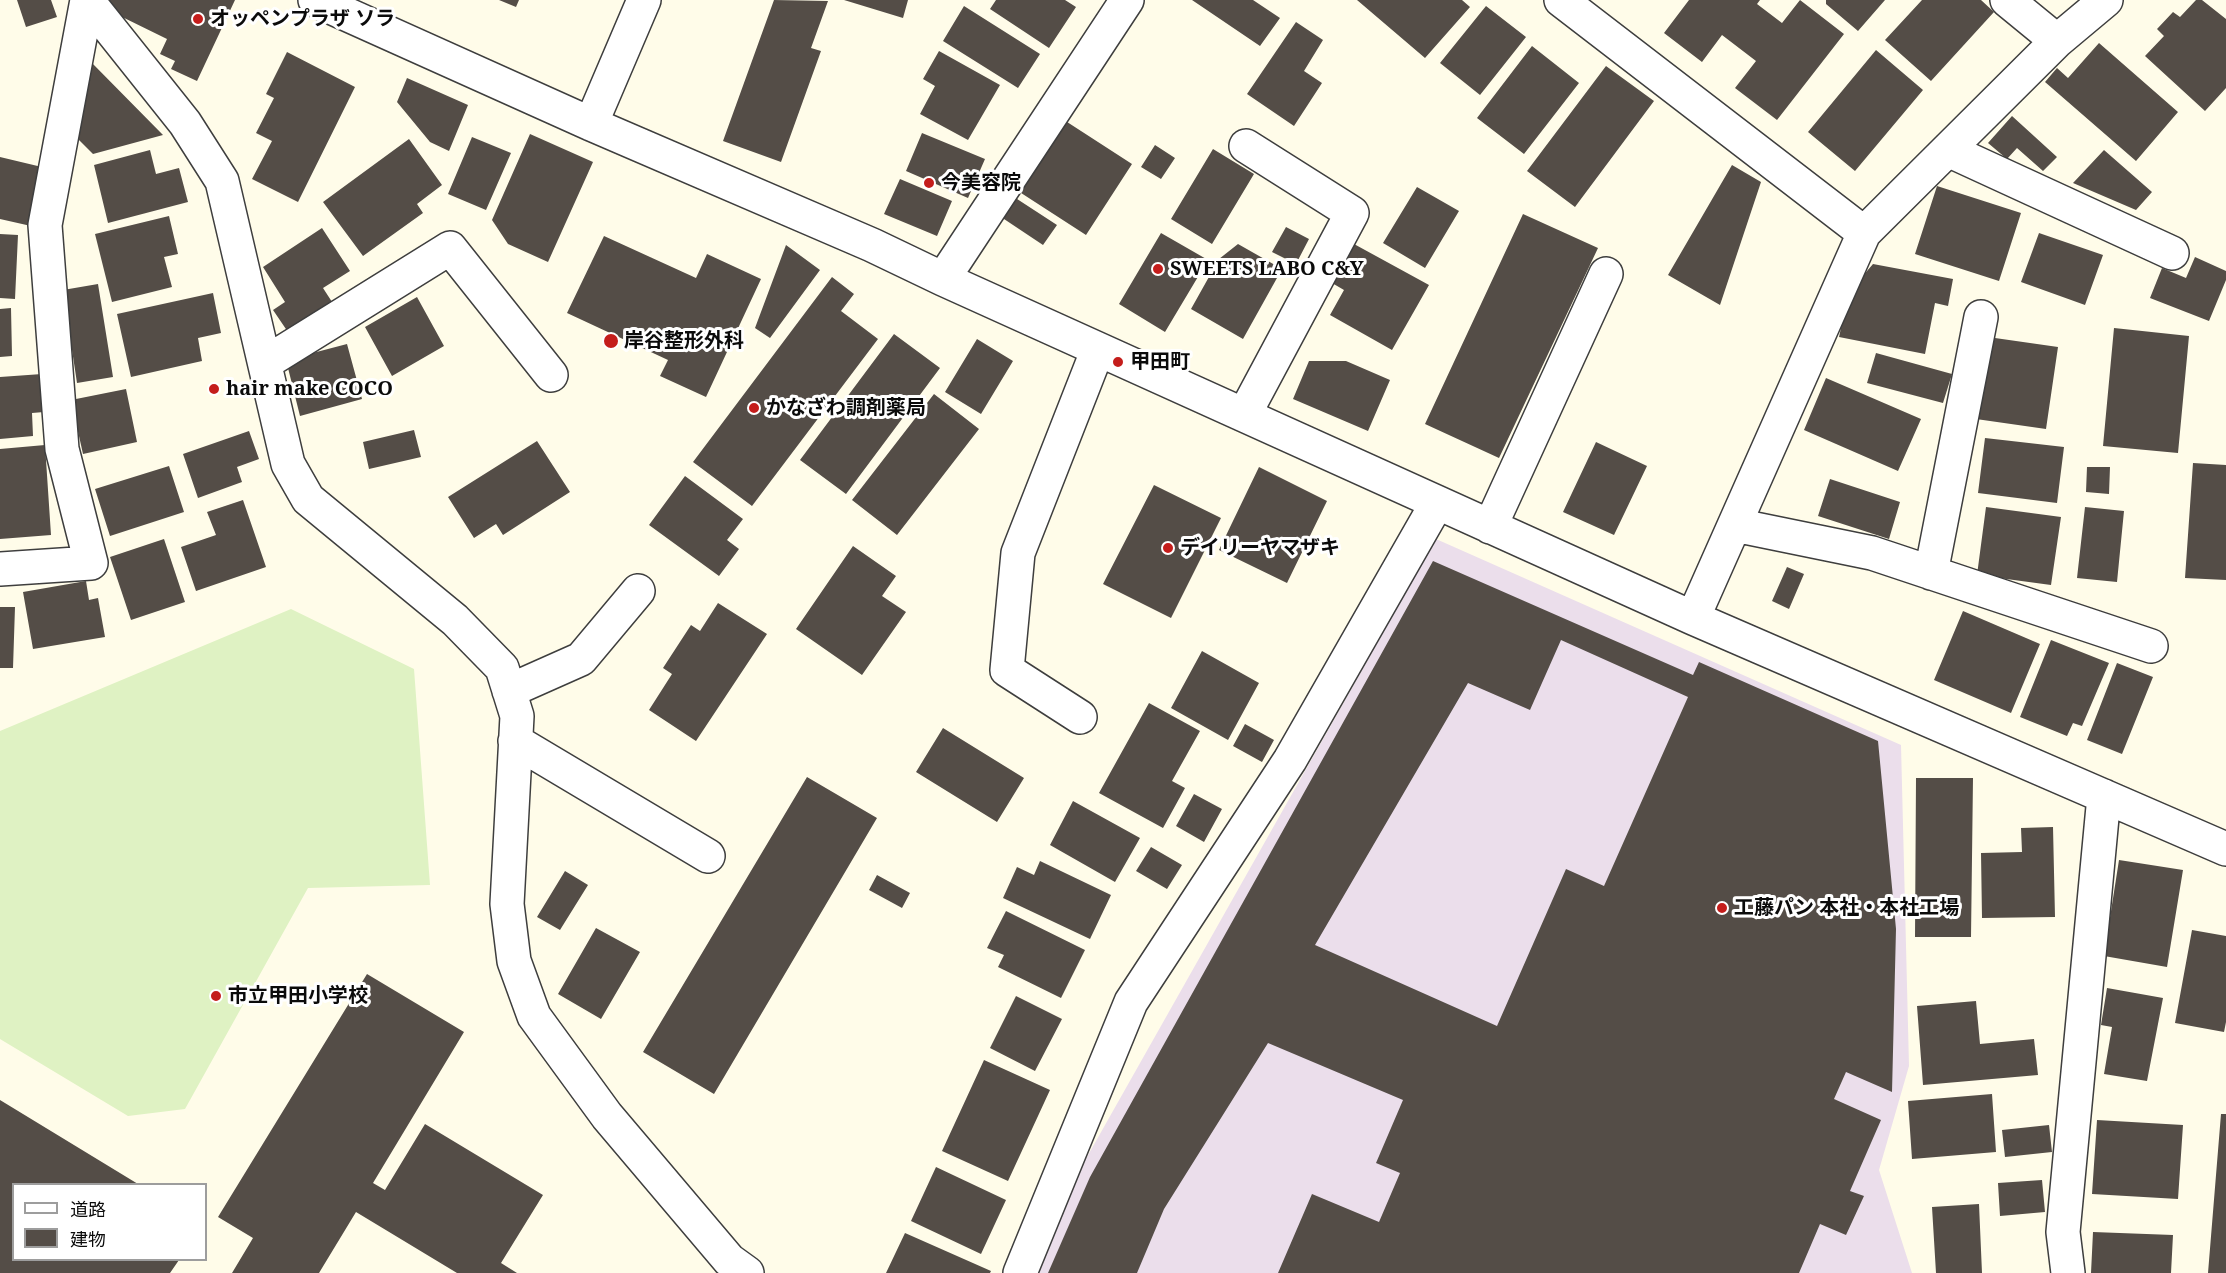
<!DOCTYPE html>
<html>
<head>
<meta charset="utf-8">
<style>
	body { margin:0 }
	#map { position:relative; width:2226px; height:1273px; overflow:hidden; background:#fffce9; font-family:"Noto Serif","Noto Sans JP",serif }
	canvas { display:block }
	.legend { position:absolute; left:12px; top:1183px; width:195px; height:78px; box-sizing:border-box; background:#fff; border:2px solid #9d9d9d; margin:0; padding:8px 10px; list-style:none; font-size:18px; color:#0b0b0b }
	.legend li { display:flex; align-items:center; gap:12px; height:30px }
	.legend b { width:30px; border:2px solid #9d9d9d }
</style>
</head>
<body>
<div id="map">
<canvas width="2226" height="1273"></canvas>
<ul class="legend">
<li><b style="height:8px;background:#fff"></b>道路</li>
<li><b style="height:16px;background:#544d47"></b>建物</li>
</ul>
</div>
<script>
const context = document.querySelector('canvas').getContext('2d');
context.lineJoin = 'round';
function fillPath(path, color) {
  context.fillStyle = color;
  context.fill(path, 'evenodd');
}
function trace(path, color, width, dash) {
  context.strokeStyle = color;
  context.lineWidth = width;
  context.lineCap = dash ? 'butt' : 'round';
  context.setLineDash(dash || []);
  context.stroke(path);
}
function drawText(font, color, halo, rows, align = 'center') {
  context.font = font + ' "Noto Serif","Noto Sans JP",serif';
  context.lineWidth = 6;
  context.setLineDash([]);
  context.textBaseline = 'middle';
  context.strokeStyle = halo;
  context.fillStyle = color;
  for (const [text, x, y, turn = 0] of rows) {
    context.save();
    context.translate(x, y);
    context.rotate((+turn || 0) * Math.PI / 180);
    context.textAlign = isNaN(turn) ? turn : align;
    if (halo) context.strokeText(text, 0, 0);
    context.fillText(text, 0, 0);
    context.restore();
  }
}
fillPath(new Path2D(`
	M1436 539 1901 745 1909 1066 1879 1170 1912 1273H1037L1083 1164Z`), '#ebdeeb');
fillPath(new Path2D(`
	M291 609 414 669 430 885 308 888 185 1109 128 1116 0 1039V731Z`), '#dff2c3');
fillPath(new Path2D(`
	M17 0H51L57 17 26 27Z
	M106 0H235L197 81 171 69 175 61 160 54 167 39 114 13Z
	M499 0H519L516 7Z
	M774 0 828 1 811 48 821 51 781 162 723 141Z
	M844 0H908L903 18Z
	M996 0H1065L1076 7 1049 48 990 9Z
	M1192 0H1253L1280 18 1260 46Z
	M1357 0H1462L1470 7 1425 58Z
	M1689 0H1760L1757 4 1782 23 1800 0 1844 34 1777 120 1735 88 1756 61 1722 35 1702 62 1664 33Z
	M1826 0H1885L1858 31 1826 4Z
	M1922 0H1981L1994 12 1931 81 1885 40Z
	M2196 0H2202L2226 19V88L2205 111 2145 56 2164 36 2157 29 2173 12 2180 17Z
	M964 6 1040 54 1018 88 943 41Z
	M1486 6 1526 37 1480 95 1440 63Z
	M1296 22 1323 40 1304 71 1322 83 1294 126 1247 94Z
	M2099 43 2178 112 2136 161 2045 82 2057 68 2068 78Z
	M1532 46 1579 83 1524 154 1477 118Z
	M1876 50 1923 90 1855 171 1808 132Z
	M939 51 1000 85 968 140 920 114 935 86 923 79Z
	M287 52 355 87 298 202 252 179 272 141 256 133 274 98 266 94Z
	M92 63 163 135 93 154 75 136Z
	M1606 66 1654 101 1575 207 1527 171Z
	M407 78 468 105 449 151 430 142 397 102Z
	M2012 116 2057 157 2043 171 2017 148 2007 159 1988 143Z
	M1064 120 1132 164 1086 235 1018 191Z
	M922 133 985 159 968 198 906 171Z
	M530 134 593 162 548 262 508 244 492 220Z
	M472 137 511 153 486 210 448 194Z
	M409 139 442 185 417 204 423 213 363 256 323 202Z
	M1155 145 1175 158 1161 179 1141 167Z
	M1213 149 1254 174 1212 244 1171 219Z
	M150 150 156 174 179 168 188 202 108 223 94 165Z
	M2104 150 2152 192 2136 210 2073 183Z
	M0 157 46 168 31 226 0 219Z
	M1732 165 1761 182 1720 305 1668 275Z
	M900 179 952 201 937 236 884 214Z
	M1937 186 2021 213 1999 281 1915 254Z
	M1417 187 1459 211 1425 268 1383 243Z
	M1014 197 1057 225 1043 245 1001 217Z
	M1523 214 1598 248 1499 458 1425 424Z
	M169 216 178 254 164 257 172 287 112 302 95 234Z
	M1286 227 1309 239 1296 264 1272 252Z
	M322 228 350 271 323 288 334 305 290 335 273 310 285 302 263 267Z
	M1161 233 1208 260 1165 332 1119 304Z
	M2039 233 2103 255 2085 305 2021 282Z
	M0 234 18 235 15 299 0 298Z
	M604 236 696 278 707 254 761 279 706 397 660 376 668 360 567 313Z
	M1238 244 1282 269 1243 339 1191 309 1219 259Z
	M1354 244 1429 285 1392 350 1330 315 1344 290 1332 283Z
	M786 245 820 270 770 338 755 328Z
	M2195 257 2226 271V280L2209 321 2150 298 2162 268 2186 278Z
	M1873 264 1953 279 1948 306 1935 303 1925 354 1839 337 1849 292Z
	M832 277 854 294 841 311 878 339 752 506 693 462Z
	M98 284 113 377 77 383 63 290Z
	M213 293 221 333 198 338 202 361 131 377 117 314Z
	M417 297 444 346 392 376 365 327Z
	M11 308 12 356 0 357V309Z
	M2114 328 2189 336 2178 453 2103 446Z
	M894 334 940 368 846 494 800 460Z
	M1988 337 2058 347 2046 429 1976 419Z
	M977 339 1013 361 981 414 945 392Z
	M347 344 362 399 300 416 286 360Z
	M1876 353 1952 374 1943 403 1867 383Z
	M1309 361H1346L1390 380 1368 431 1293 399Z
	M42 374 44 412 32 413 33 436 0 439V377Z
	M1826 378 1921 419 1898 471 1804 430Z
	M126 389 137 442 83 454 71 400Z
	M934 394 979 429 897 535 852 500Z
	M414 430 421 457 369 469 363 442Z
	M249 431 259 459 237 467 242 482 198 498 183 454Z
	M1985 438 2064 447 2057 503 1978 493Z
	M537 441 570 492 503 535 496 524 474 538 448 497Z
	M1596 442 1647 466 1614 535 1563 512Z
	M45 445 51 535 0 539V449Z
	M2193 463 2226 465V580L2185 578Z
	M169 466 184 512 110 536 95 489Z
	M1259 467 1327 501 1287 583 1219 550Z
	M2087 467H2110L2109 494 2086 492Z
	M685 476 743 519 727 540 739 549 719 576 649 525Z
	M1830 479 1900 502 1889 539 1818 516Z
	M1154 485 1221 518 1171 618 1103 584Z
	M243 500 266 567 196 591 181 547 216 535 207 512Z
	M1986 507 2061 517 2051 585 1977 575Z
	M2085 507 2124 511 2117 582 2077 578Z
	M164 539 185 602 131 620 110 557Z
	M853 546 896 576 882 596 906 612 862 675 796 629Z
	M1433 561 1693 675 1699 662 1878 741 1896 929 1892 1092 1846 1072 1834 1099 1881 1120 1850 1191 1864 1196 1846 1235 1820 1224 1799 1273H1278L1312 1194 1379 1222 1400 1173 1376 1163 1403 1100 1268 1043 1164 1209 1137 1273H1048L1090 1177ZM1561 640 1688 697 1604 886 1566 869 1497 1026 1315 945 1468 683 1530 710Z
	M1787 567 1804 574 1789 609 1772 601Z
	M86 581 89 600 98 598 105 637 33 649 23 592Z
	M718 603 767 634 696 741 649 710 672 674 663 668 691 625 700 631Z
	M0 607H15L13 668H0Z
	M1963 611 2040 644 2011 713 1934 680Z
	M2051 640 2109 663 2082 726 2073 723 2067 736 2020 717Z
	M1202 651 1259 683 1228 740 1171 708Z
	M2117 663 2153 677 2122 754 2087 740Z
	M1149 703 1200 731 1172 781 1185 788 1163 828 1099 793Z
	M1245 724 1274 740 1262 762 1233 746Z
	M943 728 1024 778 997 822 916 772Z
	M807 777 877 818 714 1094 643 1052Z
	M1916 778H1973L1971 937H1915Z
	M1194 794 1222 809 1204 842 1176 826Z
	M1073 801 1140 838 1115 882 1050 845Z
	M2053 827 2055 917 1982 918 1981 853 2022 852 2021 828Z
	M1151 847 1182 865 1167 889 1136 871Z
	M2119 860 2183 870 2167 967 2104 956Z
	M1040 861 1111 895 1090 939 1003 898 1017 867 1034 875Z
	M565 871 588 885 560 930 537 917Z
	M877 875 910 893 902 908 869 890Z
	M1006 911 1085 950 1061 998 998 967 1004 955 987 948Z
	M596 928 640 952 601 1019 558 994Z
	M2192 930 2226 936V1022L2224 1032 2175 1023Z
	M367 974 464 1032 373 1183 385 1190 425 1124 543 1195 501 1263 517 1273H457L356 1212 319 1273H232L253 1238 218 1217Z
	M2107 988 2163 998 2147 1081 2104 1074 2112 1027 2101 1025Z
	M1016 996 1062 1019 1035 1071 990 1048Z
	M1976 1001 1980 1044 2034 1039 2038 1075 1923 1085 1917 1006Z
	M984 1060 1050 1090 1008 1181 942 1151Z
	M1992 1094 1996 1152 1912 1159 1908 1101Z
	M0 1100 138 1184H14V1260H179L170 1273H0Z
	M2221 1114H2226V1273H2208Z
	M2097 1120 2183 1125 2178 1199 2092 1194Z
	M2049 1125 2052 1152 2005 1157 2002 1130Z
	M936 1167 1006 1200 981 1254 911 1221Z
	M2042 1180 2045 1212 2000 1216 1998 1183Z
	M1979 1204 1982 1273H1936L1932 1207Z
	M2093 1232 2173 1235 2171 1273H2091Z
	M905 1233 991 1271 990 1273H886Z`), '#544d47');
const minor = new Path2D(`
	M87 0 185 123 222 181 288 464 308 499 455 620 502 668 517 716 507 904 514 961 534 1016 607 1116 729 1260 747 1273
	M315 0 591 124 872 245 943 279 1693 618 2226 849
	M1561 0 1864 233
	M2057 41 2106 0
	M591 124 644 0
	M1948 150 2172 253
	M943 279 1127 0
	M265 363 450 248 551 375
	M1244 415 1352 213 1246 146
	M1735 525 1872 553 2151 646
	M1490 527 1606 274
	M0 569 91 563 62 449 45 225 87 0
	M1931 573 1981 317
	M1693 618 1864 233 2057 41 2007 0
	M509 691 581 659 638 591
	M1080 717 1007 670 1018 553 1098 349
	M515 741 708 856
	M1020 1273 1131 1002 1290 760 1437 503
	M2068 1273 2063 1232 2104 796`);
trace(minor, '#3e3e3e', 36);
trace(minor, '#fff', 33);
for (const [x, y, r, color] of [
	[198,19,6,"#c41d1b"],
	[929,183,6,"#c41d1b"],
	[1158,269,6,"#c41d1b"],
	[611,341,8,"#c41d1b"],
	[1118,362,6,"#c41d1b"],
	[214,389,6,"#c41d1b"],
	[754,408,6,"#c41d1b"],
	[1168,548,6,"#c41d1b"],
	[1722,908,6,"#c41d1b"],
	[216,996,6,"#c41d1b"]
]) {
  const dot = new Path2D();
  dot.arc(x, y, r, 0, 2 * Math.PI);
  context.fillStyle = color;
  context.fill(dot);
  trace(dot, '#fff', 2);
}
drawText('bold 20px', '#0b0b0b', '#fff', [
	["オッペンプラザ ソラ",210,19],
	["今美容院",941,183],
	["SWEETS LABO C&Y",1170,269],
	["岸谷整形外科",624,341],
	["甲田町",1130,362],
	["hair make COCO",226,389],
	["かなざわ調剤薬局",766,408],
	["デイリーヤマザキ",1180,548],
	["工藤パン 本社・本社工場",1734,908],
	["市立甲田小学校",228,996]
], 'left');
</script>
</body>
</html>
